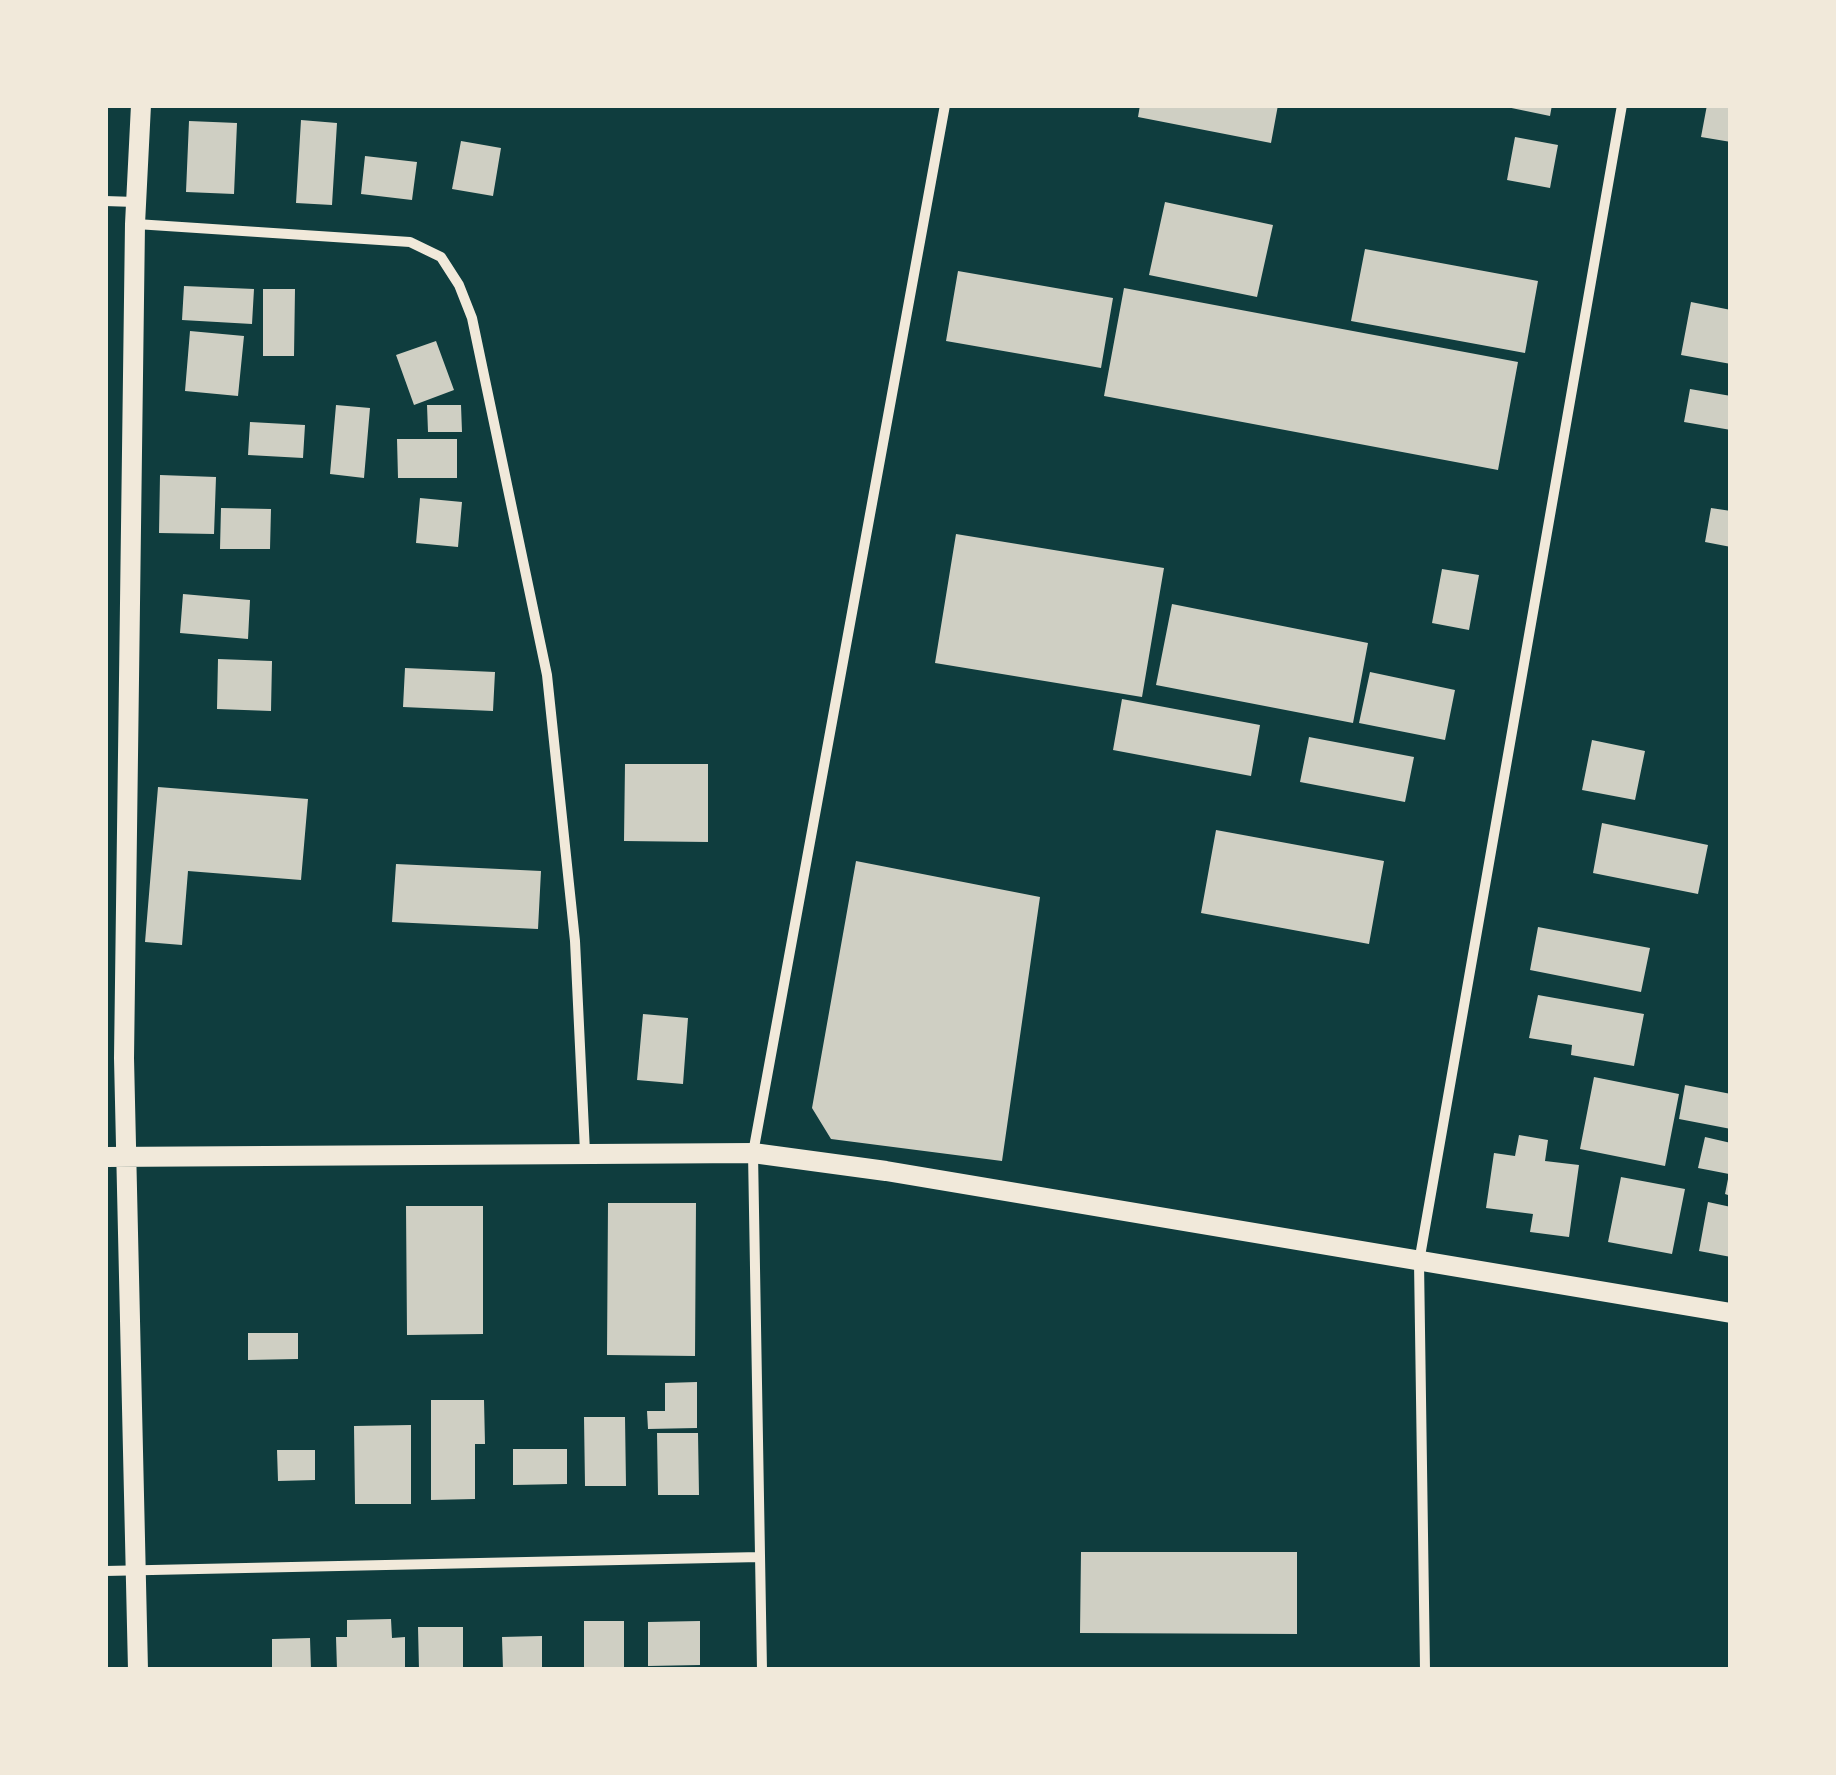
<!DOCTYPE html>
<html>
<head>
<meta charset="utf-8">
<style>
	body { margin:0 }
	#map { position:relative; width:1836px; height:1775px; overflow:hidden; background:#0f3d3e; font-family:Overpass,sans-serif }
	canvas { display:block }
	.frame { position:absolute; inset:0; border:108px solid #f1e9da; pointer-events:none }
</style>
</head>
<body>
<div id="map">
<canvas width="1836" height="1775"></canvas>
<div class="frame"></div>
</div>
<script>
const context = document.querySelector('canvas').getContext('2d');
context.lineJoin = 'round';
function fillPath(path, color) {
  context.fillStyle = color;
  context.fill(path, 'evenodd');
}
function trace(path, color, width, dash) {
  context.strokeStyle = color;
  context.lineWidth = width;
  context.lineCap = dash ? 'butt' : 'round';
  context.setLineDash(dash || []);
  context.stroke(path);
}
fillPath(new Path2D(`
	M1140 105H1278L1271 143 1138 117Z
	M1497 105H1552L1550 116Z
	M1707 105H1731V142L1701 137Z
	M301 120 337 123 332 205 296 203Z
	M189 121 237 123 234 194 186 192Z
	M1515 137 1558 145 1550 188 1507 180Z
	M461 141 501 148 493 196 452 189Z
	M365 156 417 162 412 200 361 194Z
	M1165 202 1273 225 1257 297 1149 275Z
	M1365 249 1538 281 1525 353 1351 321Z
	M958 271 1113 298 1101 368 946 341Z
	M184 286 254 289 252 324 182 320Z
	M1124 288 1518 362 1498 470 1104 396Z
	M263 289H295L294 356H263Z
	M1691 302 1731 310V364L1681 355Z
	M190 331 244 336 238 396 185 391Z
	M436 341 454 390 414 405 396 355Z
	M1690 389 1731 396V430L1684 422Z
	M336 405 370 408 364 478 330 474Z
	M427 405H461L462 432H428Z
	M250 422 305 425 303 458 248 455Z
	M397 439H457V478H398Z
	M160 475 216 477 214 534 159 533Z
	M420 498 462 502 458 547 416 543Z
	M221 508 271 509 270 549H220Z
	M1711 508 1731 511V547L1705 542Z
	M956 534 1164 568 1142 697 935 663Z
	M1442 569 1479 575 1469 630 1432 623Z
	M183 594 250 600 248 639 180 633Z
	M1172 604 1368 643 1353 723 1156 685Z
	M218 659 272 661 271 711 217 709Z
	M405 668 495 672 493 711 403 707Z
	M1370 672 1455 690 1445 740 1359 723Z
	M1122 699 1260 725 1251 776 1113 750Z
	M1309 737 1414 757 1405 802 1300 782Z
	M1592 740 1645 751 1635 800 1582 790Z
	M625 764H708V842L624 841Z
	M158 787 308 799 301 880 188 871 182 945 145 942Z
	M1602 823 1708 845 1698 894 1593 873Z
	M1216 830 1384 861 1369 944 1201 913Z
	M856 861 1040 897 1002 1161 831 1139 812 1108Z
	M396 864 541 871 538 929 392 922Z
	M1538 927 1650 948 1641 992 1530 970Z
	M1538 995 1644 1014 1634 1066 1571 1055 1572 1045 1529 1038Z
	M643 1014 688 1018 683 1084 637 1080Z
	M1594 1077 1679 1094 1665 1166 1580 1149Z
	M1685 1085 1731 1094V1129L1679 1119Z
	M1519 1135 1548 1140 1545 1161 1579 1165 1569 1237 1530 1232 1533 1214 1486 1208 1494 1153 1515 1156Z
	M1705 1137 1731 1143V1196L1725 1194 1729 1174 1698 1168Z
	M1621 1177 1685 1189 1672 1254 1608 1242Z
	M1708 1202 1731 1207V1257L1699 1251Z
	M608 1203H696L695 1356 607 1355Z
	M406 1206H483V1334L407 1335Z
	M248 1333H298V1359L248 1360Z
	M697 1382V1428L648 1429 647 1411H665V1383Z
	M431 1400H484L485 1444H475V1499L431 1500Z
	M584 1417H625L626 1486H585Z
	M411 1425V1504H355L354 1426Z
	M657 1433H698L699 1495H658Z
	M513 1449H567V1484L513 1485Z
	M277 1450H315V1480L278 1481Z
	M1081 1552H1297V1634L1080 1633Z
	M391 1619 392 1638 405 1637V1670H337L336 1637H347V1620Z
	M584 1621H624V1670H584Z
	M700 1621V1665L648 1666V1622Z
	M418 1627H463V1670H419Z
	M542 1636V1670H503L502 1637Z
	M310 1638 311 1670H272V1639Z`), '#cfcfc3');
trace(new Path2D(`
	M105 201 135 202
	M136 224 410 242 441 257 459 285 472 318 547 675 575 941 585 1152
	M105 1571 760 1557
	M762 1670 753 1153 945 105
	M1425 1670 1419 1262 1622 105`), '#f1e9da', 10);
trace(new Path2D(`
	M105 1157 753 1153 886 1171 1731 1313
	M138 1670 124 1058 135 224 141 105`), '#f1e9da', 20);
</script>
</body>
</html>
